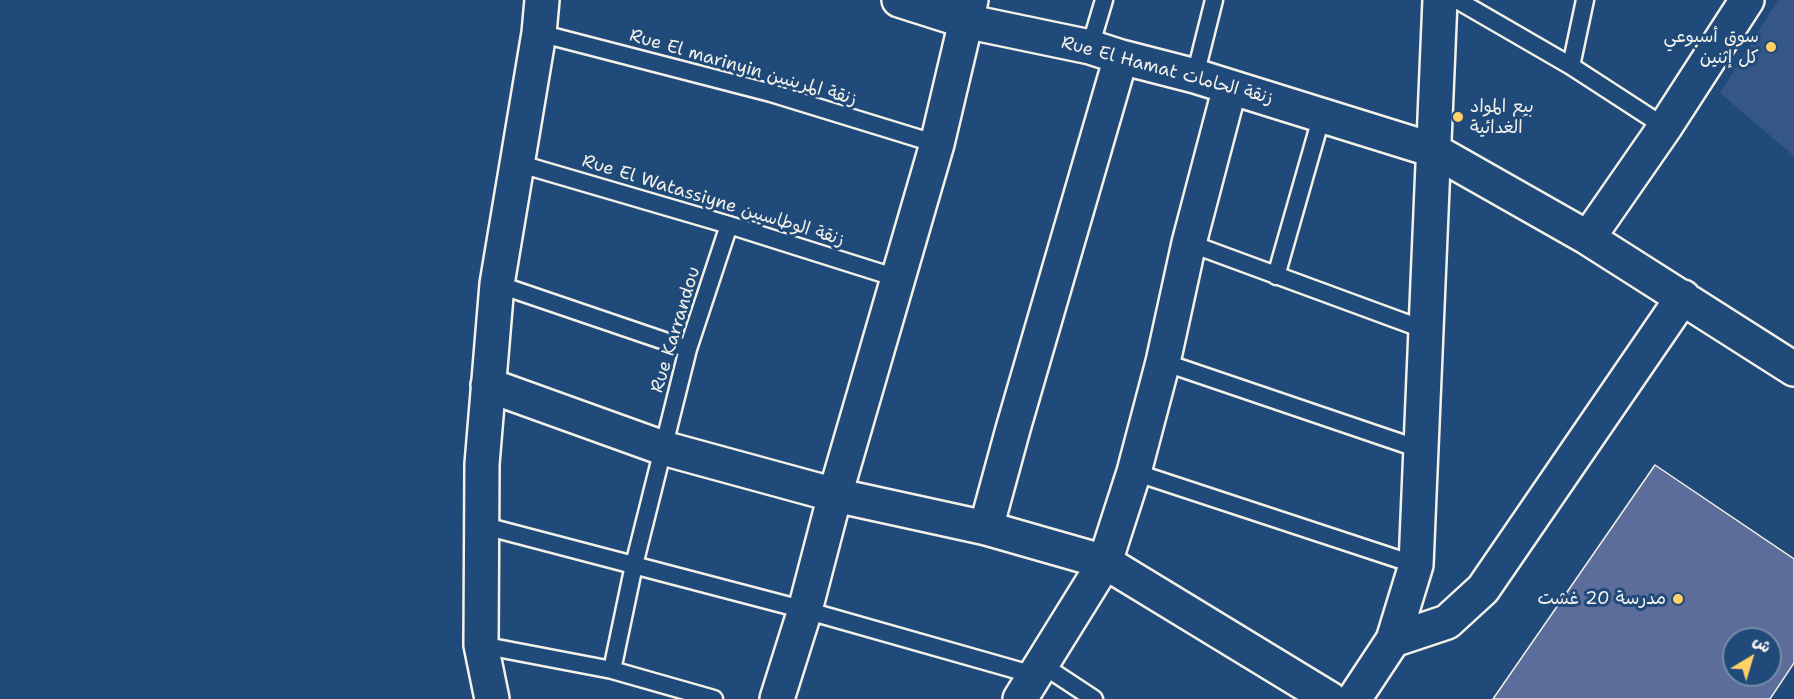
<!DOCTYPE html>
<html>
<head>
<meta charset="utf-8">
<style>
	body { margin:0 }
	#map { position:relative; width:1794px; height:699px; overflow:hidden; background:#1f4a7a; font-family:"Shantell Sans","Playpen Sans Arabic",sans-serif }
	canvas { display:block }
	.north { position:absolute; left:1722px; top:627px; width:60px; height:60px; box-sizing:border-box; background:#1f4a7a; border:2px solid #748da6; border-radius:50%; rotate:38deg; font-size:16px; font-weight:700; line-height:24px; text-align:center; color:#f4f1e8 }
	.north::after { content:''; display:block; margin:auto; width:21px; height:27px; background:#ffd166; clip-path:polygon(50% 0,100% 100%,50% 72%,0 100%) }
</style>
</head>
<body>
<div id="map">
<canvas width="1794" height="699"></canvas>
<div class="north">ش</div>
</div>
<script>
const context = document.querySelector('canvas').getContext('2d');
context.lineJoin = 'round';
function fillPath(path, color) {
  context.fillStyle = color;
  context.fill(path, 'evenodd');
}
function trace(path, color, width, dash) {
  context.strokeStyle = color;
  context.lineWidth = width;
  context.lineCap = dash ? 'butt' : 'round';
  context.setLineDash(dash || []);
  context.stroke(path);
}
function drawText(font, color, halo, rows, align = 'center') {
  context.font = font + ' "Shantell Sans","Playpen Sans Arabic",sans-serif';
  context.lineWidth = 6;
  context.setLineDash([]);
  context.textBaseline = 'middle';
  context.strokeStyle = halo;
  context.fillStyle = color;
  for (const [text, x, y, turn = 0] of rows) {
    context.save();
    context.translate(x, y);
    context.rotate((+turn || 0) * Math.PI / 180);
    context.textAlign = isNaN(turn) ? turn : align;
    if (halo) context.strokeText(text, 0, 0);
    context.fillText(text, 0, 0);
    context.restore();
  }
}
fillPath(new Path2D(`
	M1778 0H1794V156L1720 93Z`), '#355786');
const building = new Path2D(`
	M1655 465 1794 559V663L1770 699H1493ZM1734 639H1770V675H1734Z`);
fillPath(building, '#5c6d9b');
trace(building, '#f4f1e8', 1.5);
const lane = new Path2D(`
	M1457 0 1571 66 1665 127
	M539 33 771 93 937 144
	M1090 47 1104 0
	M1571 66 1585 0
	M1195 76 1214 0
	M517 163 729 225 897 278
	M1189 243 1428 331
	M1276 276 1322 115
	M497 284 688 349
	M1163 362 1422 450
	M1134 472 1416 565
	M481 525 805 610 1034 675
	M481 645 612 670 714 699
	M1041 664 1094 699
	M612 670 634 565 688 349 729 225`);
const street = new Path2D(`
	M899 0 965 21 1090 47 1121 57 1195 76 1433 150 1588 238 1794 369
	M1588 238 1665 127 1747 0
	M488 385 663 448 835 495 986 528 1105 562 1330 699
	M986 528 1013 429 1121 57
	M1393 640 1447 622 1483 589 1683 297
	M492 699 481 645 482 464 497 284 539 33 542 0
	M777 699 805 610 835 495 937 144 971 0
	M1020 699 1105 562 1134 472 1163 362 1189 243 1230 87
	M1354 699 1393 640 1416 565 1440 0`);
trace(lane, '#f4f1e8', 21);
trace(street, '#f4f1e8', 38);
trace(lane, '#1f4a7a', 16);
trace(street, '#1f4a7a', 33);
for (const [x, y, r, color] of [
	[1771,47,6,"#ffd166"],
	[1458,117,6,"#ffd166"],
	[1678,599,6,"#ffd166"]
]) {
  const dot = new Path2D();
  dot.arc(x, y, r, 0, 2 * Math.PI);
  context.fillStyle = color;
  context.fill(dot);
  trace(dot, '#1f4a7a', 2);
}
drawText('18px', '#f4f1e8', '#1f4a7a', [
	["سوق أسبوعي",1759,37],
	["كل إثنين",1759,58],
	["بيع المواد",1470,107,"left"],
	["الغدائية",1470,128,"left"],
	["مدرسة 20 غشت",1666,599]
], 'right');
drawText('18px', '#f4f1e8', '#1f4a7a', [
	["Rue El marinyin زنقة المرينيين",743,68,16],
	["Rue El Hamat زنقة الحامات",1167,71,15],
	["Rue El Watassiyne زنقة الوطاسيين",713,201,17],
	["Rue Karrandou",676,330,-73]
]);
</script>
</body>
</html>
